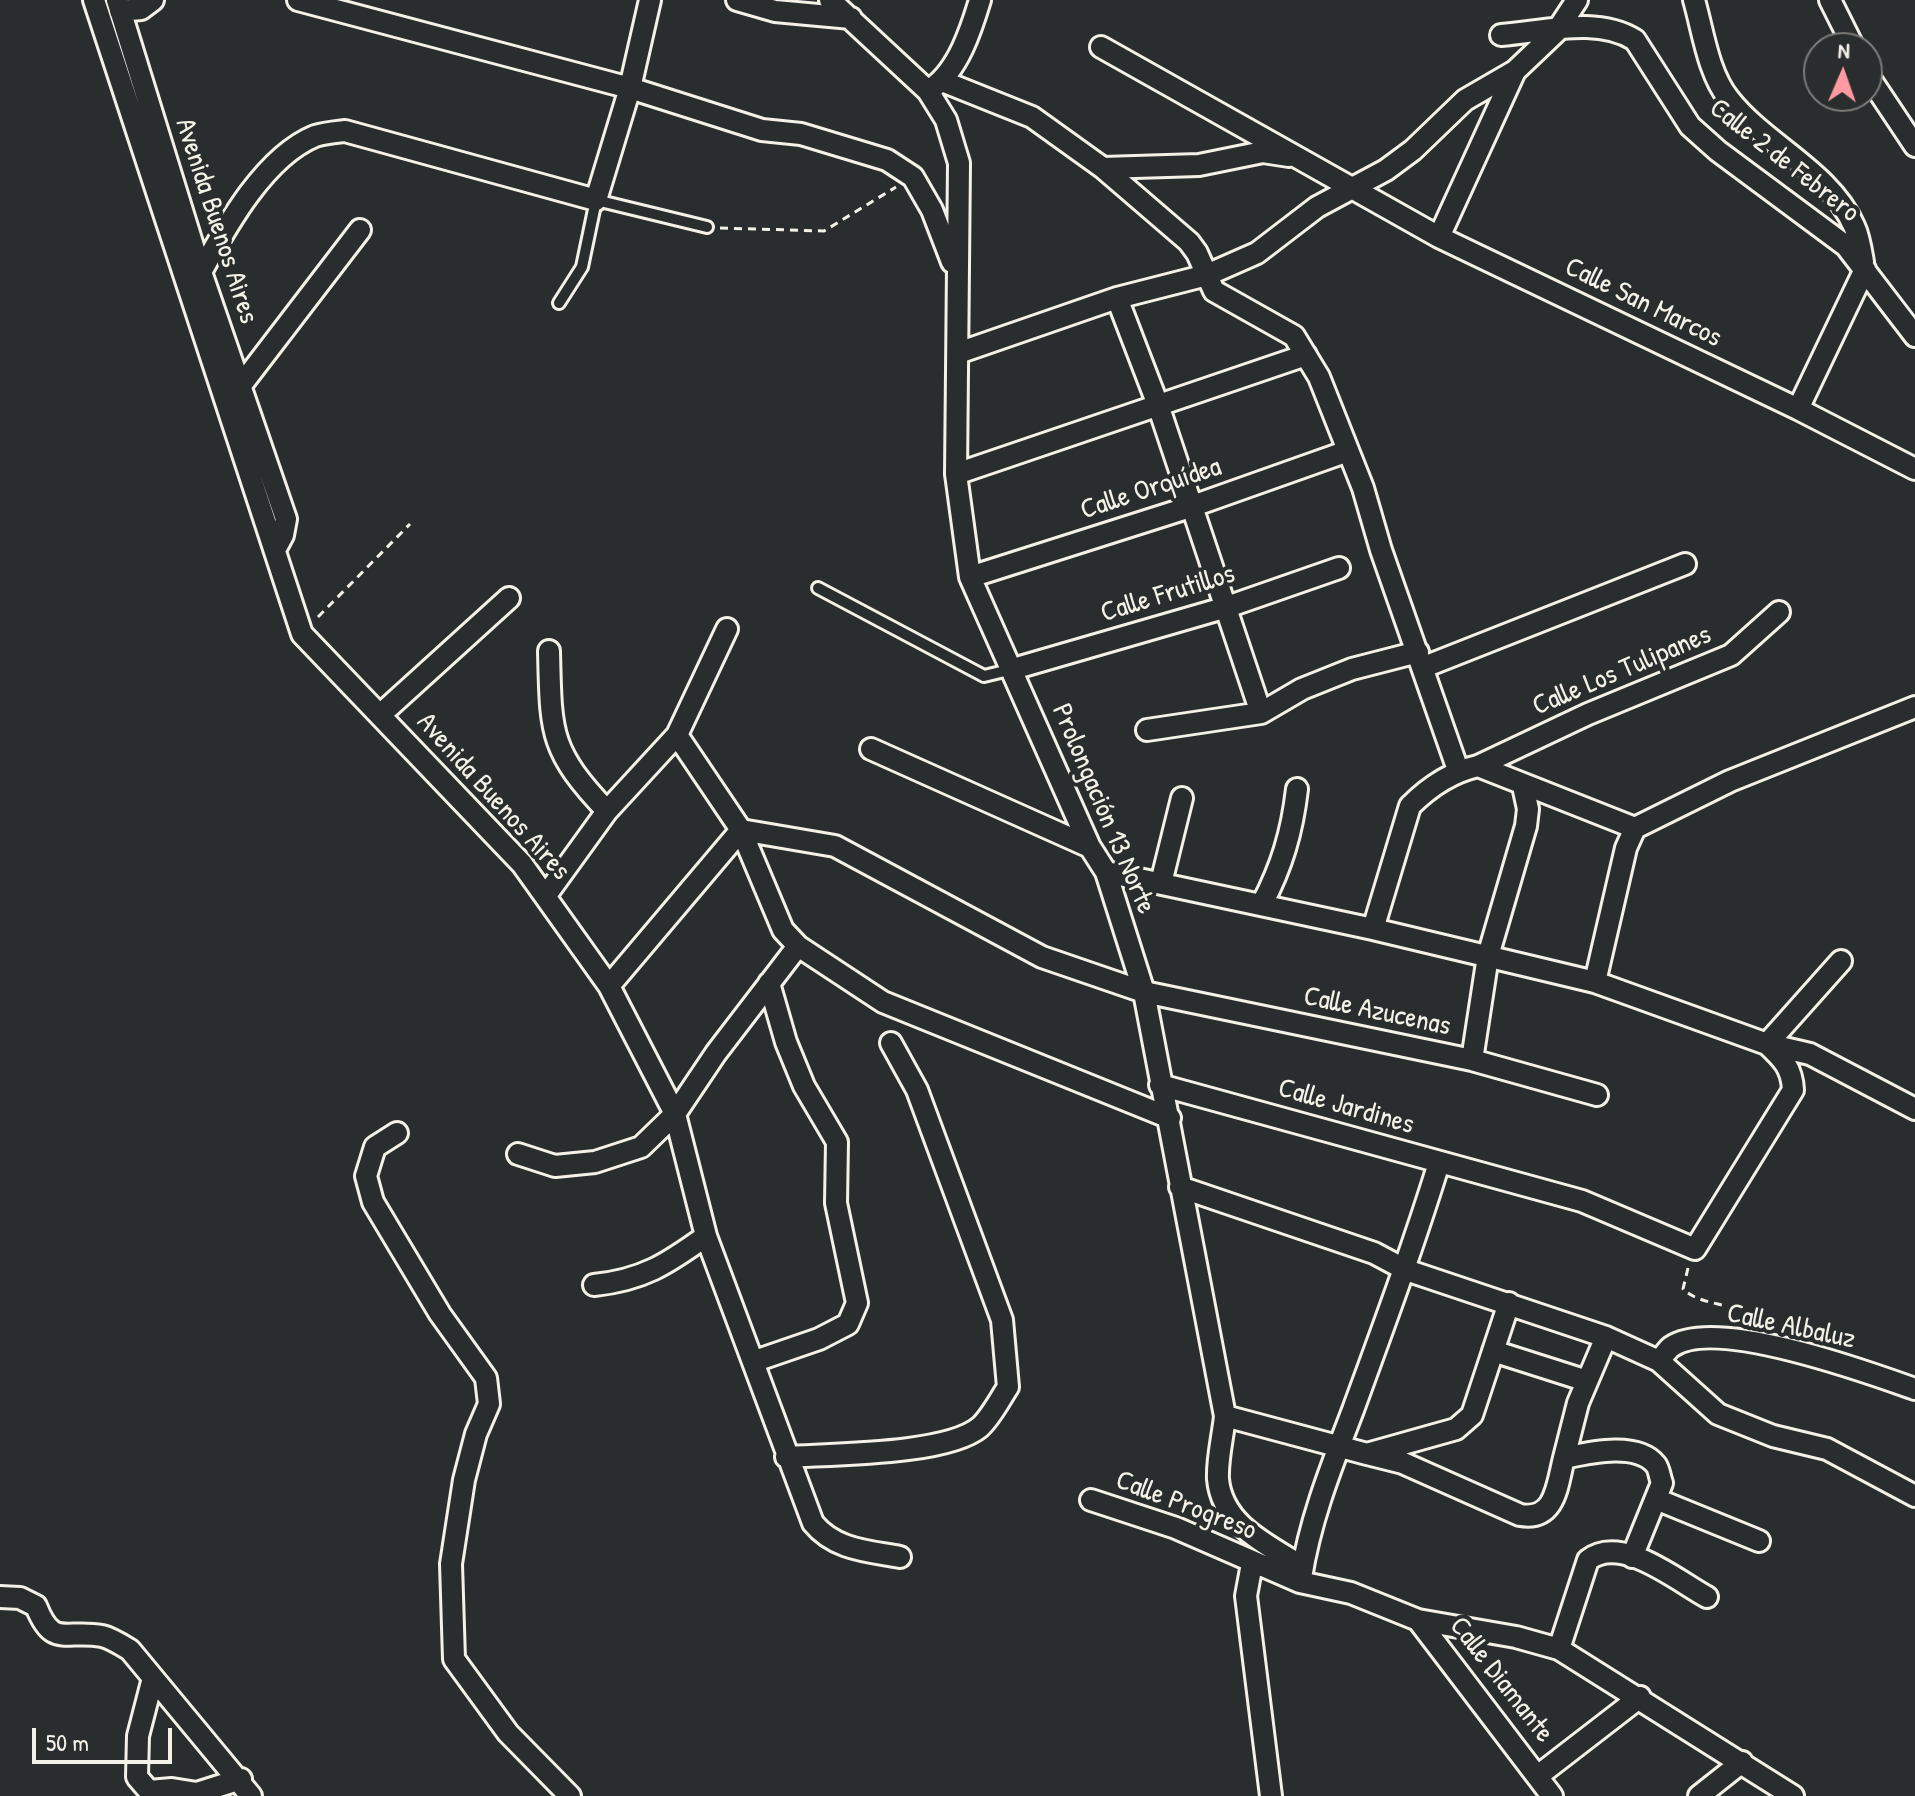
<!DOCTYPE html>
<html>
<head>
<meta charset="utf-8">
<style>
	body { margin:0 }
	#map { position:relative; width:1915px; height:1796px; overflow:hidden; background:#2a2d2e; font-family:"Patrick Hand",sans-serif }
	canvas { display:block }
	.north { position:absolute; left:1803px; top:32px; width:80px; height:80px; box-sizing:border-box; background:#2a2d2e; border:2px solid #7b7b78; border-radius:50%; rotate:2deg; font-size:22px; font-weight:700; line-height:32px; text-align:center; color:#f4f1e8 }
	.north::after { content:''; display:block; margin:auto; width:28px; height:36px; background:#ff9aa2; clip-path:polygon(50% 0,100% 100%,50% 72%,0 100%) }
	.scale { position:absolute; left:32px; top:1728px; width:140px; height:36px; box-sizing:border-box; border:4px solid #f4f1e8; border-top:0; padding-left:10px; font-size:24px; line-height:28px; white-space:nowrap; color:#f4f1e8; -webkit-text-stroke:6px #2a2d2e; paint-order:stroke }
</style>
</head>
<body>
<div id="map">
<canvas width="1915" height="1796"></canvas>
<div class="north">N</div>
<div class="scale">50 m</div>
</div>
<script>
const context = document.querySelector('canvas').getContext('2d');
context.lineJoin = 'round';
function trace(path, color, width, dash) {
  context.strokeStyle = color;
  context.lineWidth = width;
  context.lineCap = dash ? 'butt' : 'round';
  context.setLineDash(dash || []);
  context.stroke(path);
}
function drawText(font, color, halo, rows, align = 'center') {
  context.font = font + ' "Patrick Hand",sans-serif';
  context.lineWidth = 8;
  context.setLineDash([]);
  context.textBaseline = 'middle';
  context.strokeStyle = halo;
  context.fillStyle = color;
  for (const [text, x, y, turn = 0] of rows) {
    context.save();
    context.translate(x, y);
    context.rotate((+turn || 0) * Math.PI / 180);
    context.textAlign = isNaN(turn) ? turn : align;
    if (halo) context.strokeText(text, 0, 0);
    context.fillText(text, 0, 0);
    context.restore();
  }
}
const service = new Path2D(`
	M559 303 582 267 596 200 707 227
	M818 588 984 676 1013 669`);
const minor = new Path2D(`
	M94 0 302 634 522 864 609 986 675 1114 706 1236 813 1523C835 1550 868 1551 900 1557
	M117 0 201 272 286 519 283 535 276 548
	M298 0 630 88 762 130 801 134 887 160 913 177 932 210 952 262
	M737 0 775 11 851 18
	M830 0 928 91 946 120 959 163 956 474 970 577 1090 847 1106 872 1144 992 1225 1416C1223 1436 1217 1459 1218 1479 1222 1525 1268 1545 1303 1567
	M1694 0C1703 31 1708 73 1729 99 1765 145 1830 171 1854 226 1859 236 1861 250 1863 262
	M1830 0 1854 48
	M120 11 141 9 153 0
	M1501 35C1544 32 1597 16 1635 40L1690 126 1718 151 1846 246 1915 336
	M1101 47 1439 237 1798 409 1915 469
	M1867 74 1915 146
	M942 81 1032 117 1103 168 1199 165 1263 152 1289 156
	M932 88C958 70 971 30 980 0
	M1103 168 1189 242 1197 253 1214 291 1294 336 1319 377 1363 488 1381 550 1458 770
	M1439 237 1515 71
	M201 272C226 227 264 157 315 136 324 133 336 132 345 131L596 200 630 88 650 0
	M1117 298 1158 405 1261 713
	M958 353 1117 298 1207 275 1257 253 1317 207 1386 170 1413 150 1465 100 1515 71 1556 32 1577 0
	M232 387 242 384 360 230
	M1798 409 1865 269
	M956 474 1306 355
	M970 577 1190 507 1348 451
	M549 651C551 733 549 750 607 811
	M1424 667 1685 564
	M1013 669 1227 607 1339 568
	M380 715 509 598
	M1147 730 1261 713 1302 689 1352 669 1418 652
	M677 735 741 830 783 930 798 946 883 1002 1170 1118
	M871 749 1090 847
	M1478 766 1635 828
	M1106 872 1373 929 1595 982 1767 1044C1783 1059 1792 1068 1793 1090L1695 1249 1582 1201 1160 1085
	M1161 883 1182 798
	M547 894 607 811 677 735 727 629
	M1262 904C1282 866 1292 832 1297 789
	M1373 929 1410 806C1430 786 1451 772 1478 766L1588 714 1731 655 1779 612
	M1841 961 1767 1044 1810 1054 1915 1109
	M1595 982 1626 848 1635 828 1730 781 1915 707
	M609 986 741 830 835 846 1042 957 1144 992 1472 1060 1597 1095
	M1472 1060 1488 956 1526 826 1528 809 1523 786
	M397 1133 375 1147 366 1176 373 1202 440 1314 486 1378 489 1404 476 1434 464 1480 451 1564 454 1659 508 1733 570 1796
	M518 1154 555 1166 595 1162 641 1147 675 1114 716 1053 798 946
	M1180 1187 1374 1253 1406 1270 1606 1337 1659 1361 1718 1414 1773 1436 1827 1449 1915 1496
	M594 1285C643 1280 667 1264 706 1236
	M1493 1351 1587 1381
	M755 1361 819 1339 848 1324 857 1303 836 1203 837 1142 804 1086 786 1042 769 983
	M1659 1361C1663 1357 1667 1350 1671 1347 1714 1316 1867 1372 1915 1389
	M1225 1416 1367 1454 1456 1429 1472 1415 1509 1303
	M1367 1454 1403 1463 1520 1515C1556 1521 1557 1485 1564 1458 1588 1453 1637 1441 1656 1465 1659 1469 1660 1478 1662 1483L1632 1557
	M786 1457C831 1454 947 1455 980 1427 991 1417 1000 1399 1008 1387L1002 1320 917 1090 891 1043
	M1564 1458 1578 1403 1606 1337
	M1656 1499 1759 1541
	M1091 1500 1176 1528 1261 1565
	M1301 1578C1310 1519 1332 1465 1353 1410 1383 1328 1413 1247 1439 1163
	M0 1597 20 1598 36 1606C53 1649 65 1629 102 1636 111 1638 122 1645 130 1650L251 1796
	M1418 1620 1552 1796
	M1559 1649 1588 1560C1621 1534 1676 1580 1707 1597
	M153 1678 138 1736 137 1777 149 1791 172 1789 197 1793 241 1779
	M1539 1775 1640 1697
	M1271 1796 1246 1596 1251 1569 1261 1565 1300 1582 1351 1593 1418 1620 1516 1637 1559 1649 1793 1796
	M1699 1796 1742 1762`);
trace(service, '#f4f1e8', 16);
trace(minor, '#f4f1e8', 26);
trace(new Path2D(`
	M720 228 824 231 896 187
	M318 617 410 524
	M1688 1268 1683 1289C1704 1309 1741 1300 1759 1324`), '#f4f1e8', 3, [8, 6]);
trace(service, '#2a2d2e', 10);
trace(minor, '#2a2d2e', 20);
drawText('28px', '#f4f1e8', '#2a2d2e', [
	["Calle 2 de Febrero",1784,161,38],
	["Avenida Buenos Aires",216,221,72],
	["Calle San Marcos",1643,303,26],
	["Calle Orquídea",1151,489,-18],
	["Calle Frutillos",1168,594,-17],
	["Calle Los Tulipanes",1622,671,-23],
	["Avenida Buenos Aires",493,797,48],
	["Prolongación 13 Norte",1103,809,67],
	["Calle Azucenas",1377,1012,12],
	["Calle Jardines",1346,1107,16],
	["Calle Albaluz",1791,1327,12],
	["Calle Progreso",1186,1506,21],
	["Calle Diamante",1501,1680,52]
]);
</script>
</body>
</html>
